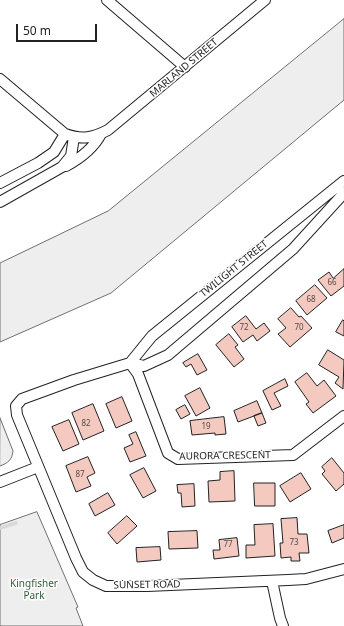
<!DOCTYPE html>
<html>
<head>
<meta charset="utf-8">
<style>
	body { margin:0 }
	#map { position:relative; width:344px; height:626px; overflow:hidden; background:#fff; font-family:"Noto Sans",sans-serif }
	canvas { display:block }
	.scale { position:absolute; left:16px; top:24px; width:81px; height:18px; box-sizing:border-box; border:2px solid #222; border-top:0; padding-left:5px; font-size:12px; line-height:14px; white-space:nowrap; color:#222; -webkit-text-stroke:3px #fff; paint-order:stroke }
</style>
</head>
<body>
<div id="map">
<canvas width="344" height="626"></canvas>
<div class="scale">50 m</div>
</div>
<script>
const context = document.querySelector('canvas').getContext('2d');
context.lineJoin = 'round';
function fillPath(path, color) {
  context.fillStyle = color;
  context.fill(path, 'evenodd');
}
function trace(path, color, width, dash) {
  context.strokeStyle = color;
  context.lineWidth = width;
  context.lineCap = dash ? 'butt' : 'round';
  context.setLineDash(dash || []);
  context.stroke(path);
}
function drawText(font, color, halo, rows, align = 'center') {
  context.font = font + ' "Noto Sans",sans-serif';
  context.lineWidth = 3;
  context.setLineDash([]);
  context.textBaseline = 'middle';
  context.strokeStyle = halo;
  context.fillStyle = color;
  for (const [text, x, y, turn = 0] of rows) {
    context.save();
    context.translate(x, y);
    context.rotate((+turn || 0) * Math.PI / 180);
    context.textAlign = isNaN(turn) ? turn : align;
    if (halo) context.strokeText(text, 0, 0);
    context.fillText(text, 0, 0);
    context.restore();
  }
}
const green = new Path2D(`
	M344 19V100L111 293 0 342V263L108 211Z
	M0 418 13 451C12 460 8 463 0 466Z
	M37 512 78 607 76 608 83 626H0V525Z`);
fillPath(green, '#eee');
trace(green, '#6f6f6f', 1);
trace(new Path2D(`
	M0 528 16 523`), '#d9d9d9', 3.5);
const building = new Path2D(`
	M344 269V286L331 296 318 280 329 272 333 278Z
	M315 285 327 298 307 315 296 301Z
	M291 308 299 317 301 316 312 328 290 347 278 334 286 328 278 319Z
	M246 316 256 329 264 323 270 331 257 341 253 335 243 342 232 327Z
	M343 320 344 321V336L336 332Z
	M229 334 238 345 235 347 244 359 234 367 216 345Z
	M328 350 344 360 343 389 335 383 339 377 319 365Z
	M198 354 207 370 197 375 191 364 186 367 183 363Z
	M307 373 317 386 324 380 336 396 313 413 306 404 309 402 295 382Z
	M285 379 288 386 274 393 281 406 272 410 263 391Z
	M200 388 210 408 196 416 185 396Z
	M122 397 132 421 116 428 106 404Z
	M257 401 262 413 238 422 234 411Z
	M93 404 104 431 83 440 72 413Z
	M185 405 190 414 181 419 176 410Z
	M262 413 266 423 258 426 254 416Z
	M224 417 226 434 215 435V433L192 435 190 421Z
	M69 420 79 444 63 451 52 427Z
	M136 432 146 456 130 462 124 448 133 444 129 435Z
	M88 457 95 473 87 477 91 486 76 492 66 466Z
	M332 458 344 473V484L336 491 322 474 325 471 322 467Z
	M144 468 156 491 143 498 130 475Z
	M234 471 235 501 209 502 208 481 220 480V472Z
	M301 473 311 489 290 502 280 486Z
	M254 483H275V506H255Z
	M194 484 195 506 182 507 181 493H178L177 485Z
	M108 493 115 505 95 516 89 504Z
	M127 516 137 526 117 544 108 533Z
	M297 518 298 534H307L309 553H299L300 561H291V557L281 558 280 543H283L281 519Z
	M273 524 275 556 246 558V545H255L254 525Z
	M344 525V538L332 543 328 531Z
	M197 531 198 548 169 549 168 532Z
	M237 538 239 556 214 559 213 550H220L219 540Z
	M160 547 161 560 137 562 136 548Z`);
fillPath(building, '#f3c9c0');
trace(building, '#222', 1);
const street = new Path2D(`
	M107 0 185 67
	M0 79 65 134C82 140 93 138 108 130L265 0
	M66 166C81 158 93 149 101 134
	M344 181 152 336 130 363 74 380 22 399 16 406 17 415 76 558 83 572 93 580 106 586H147L288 580 306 579 344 569
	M0 183 38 163 54 152 65 134
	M0 202 62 167 71 156 74 137
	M130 363 138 374 168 453 178 459 293 455 344 416
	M130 363 144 366 168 355 293 249 344 193
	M0 482 38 467
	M272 581 280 618 283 626`);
trace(street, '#222', 12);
trace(street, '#fff', 10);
drawText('8px', '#564c4a', null, [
	["66",332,283],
	["68",311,300],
	["72",244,328],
	["70",299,328],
	["82",86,424],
	["19",206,427],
	["87",80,475],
	["73",294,543],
	["77",228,545]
]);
drawText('10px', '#222', '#fff', [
	["MARLAND STREET",184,68,-40],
	["TWILIGHT STREET",234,269,-39],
	["AURORA CRESCENT",225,456,-1],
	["SUNSET ROAD",147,585,-1]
]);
drawText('10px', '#2f5e38', '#fff', [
	["Kingfisher",34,584],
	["Park",34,596]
]);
</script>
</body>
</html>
